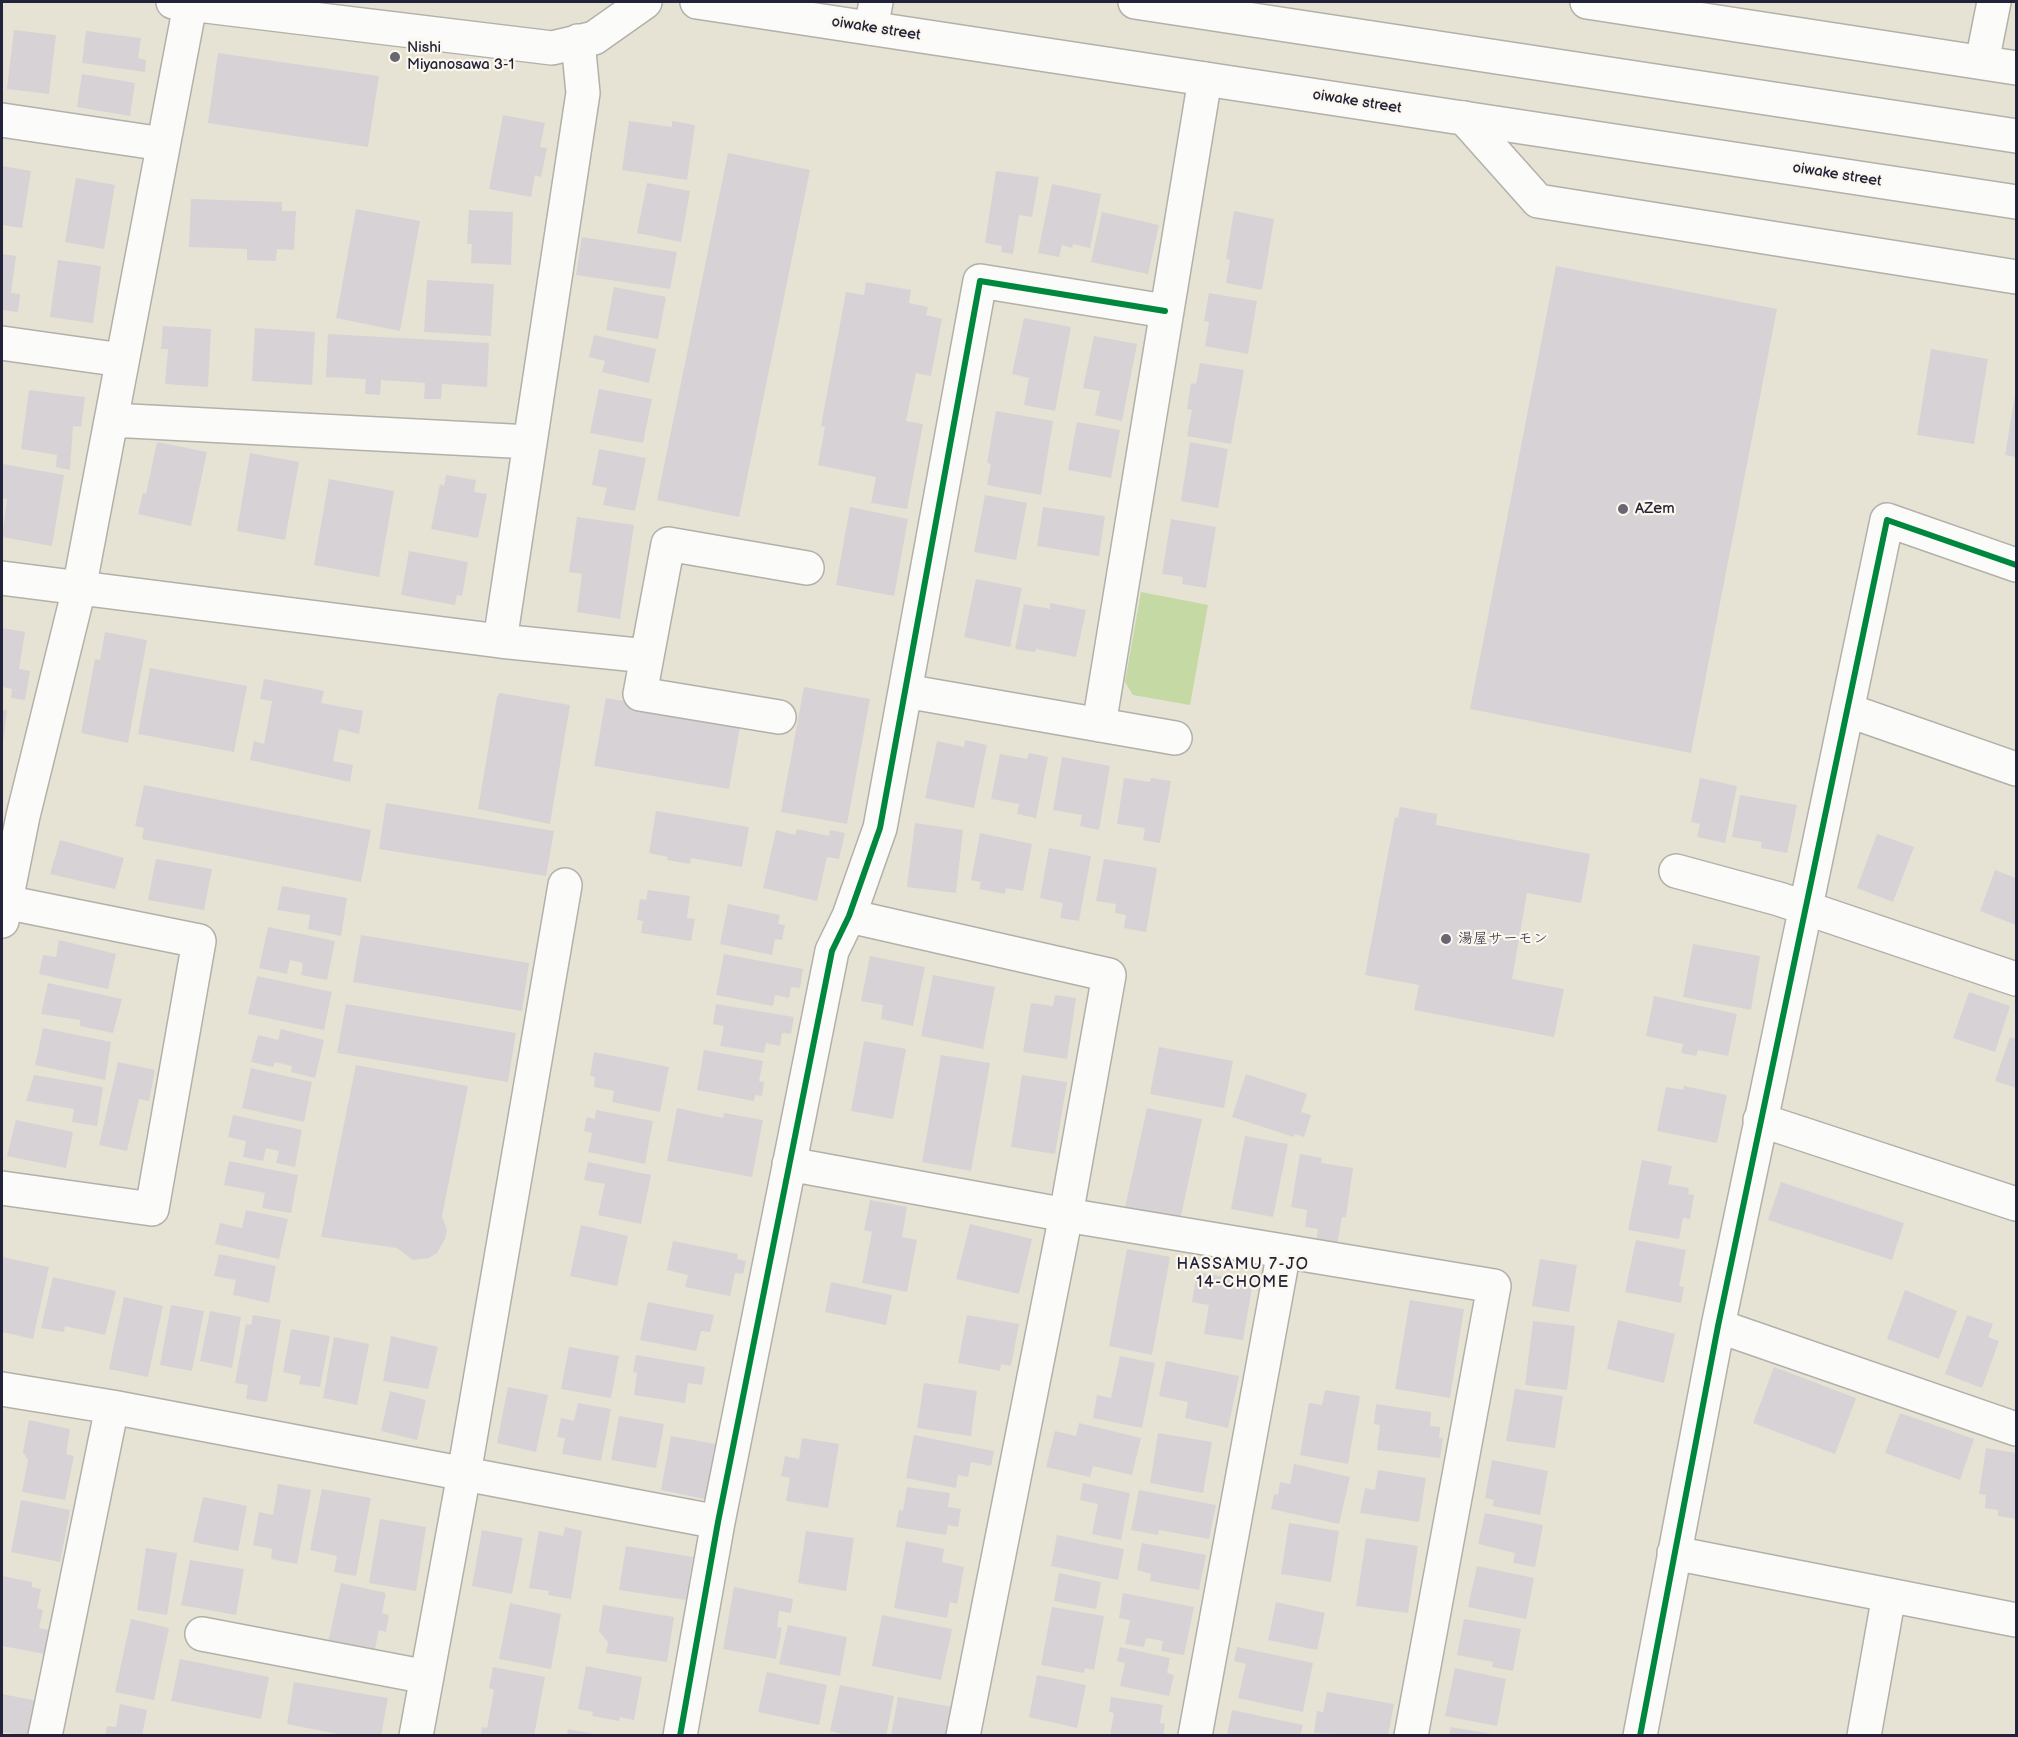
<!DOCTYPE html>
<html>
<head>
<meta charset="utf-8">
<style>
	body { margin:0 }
	#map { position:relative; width:2018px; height:1737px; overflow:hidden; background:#e6e3d4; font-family:"Balsamiq Sans",sans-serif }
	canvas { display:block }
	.frame { position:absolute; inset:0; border:3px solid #22223b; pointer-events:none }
</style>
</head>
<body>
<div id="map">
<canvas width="2018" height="1737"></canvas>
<div class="frame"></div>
</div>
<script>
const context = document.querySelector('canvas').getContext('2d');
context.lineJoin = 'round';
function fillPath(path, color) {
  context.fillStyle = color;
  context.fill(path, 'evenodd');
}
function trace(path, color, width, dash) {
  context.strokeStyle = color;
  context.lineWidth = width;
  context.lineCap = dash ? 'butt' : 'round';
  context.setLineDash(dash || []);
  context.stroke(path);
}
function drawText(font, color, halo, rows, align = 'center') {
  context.font = font + ' "Balsamiq Sans","Klee One",sans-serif';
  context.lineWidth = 4.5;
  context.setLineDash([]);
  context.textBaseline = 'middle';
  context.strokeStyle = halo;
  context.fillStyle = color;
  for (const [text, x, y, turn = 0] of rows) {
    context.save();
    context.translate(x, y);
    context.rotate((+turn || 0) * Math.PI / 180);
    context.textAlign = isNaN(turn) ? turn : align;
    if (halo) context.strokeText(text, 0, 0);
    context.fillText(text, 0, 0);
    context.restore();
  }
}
fillPath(new Path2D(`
	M1141 592 1208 605 1190 705 1133 695 1125 682Z`), '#c4d9a3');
fillPath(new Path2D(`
	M14 30 56 35 49 94 7 89Z
	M86 31 141 38 138 58 146 60 145 72 82 63Z
	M218 53 379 76 368 147 208 123Z
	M82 74 135 83 130 116 77 107Z
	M503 115 545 123 540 147 547 148 541 177 535 175 531 197 489 189Z
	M629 121 672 127V121L695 125 687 180 622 170Z
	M728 153 810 170 739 517 657 500Z
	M2 166 31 171 22 228 2 225Z
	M996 171 1039 177 1032 217 1019 215 1013 254 1001 252 1002 246 985 243Z
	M76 178 115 185 104 249 65 242Z
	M647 183 690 191 681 242 637 233Z
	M1052 184 1101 194 1090 248 1073 244 1072 248 1062 245 1059 257 1038 253Z
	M191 199 282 202V211H296L294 250 277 249 276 261 247 260V249L189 247Z
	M356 209 420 221 400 331 336 318Z
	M469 210 513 212 511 265 471 263 472 244H467Z
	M1234 211 1274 219 1262 290 1226 283 1230 260 1226 259Z
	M1102 212 1159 225 1148 274 1091 262Z
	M582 237 677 252 670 289 576 275Z
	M2 254 16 256 11 293 20 294 18 312 2 310Z
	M58 260 101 266 93 323 50 317Z
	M1556 266 1777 309 1691 753 1470 709Z
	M427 280 494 284 491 336 424 332Z
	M866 282 911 290 909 303 928 307 926 315 942 319 931 376 916 373 906 421 923 424 907 509 871 503 876 477 818 465 825 427 821 426 846 292 864 295Z
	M614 287 666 297 658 339 606 330Z
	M1209 293 1257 301 1248 354 1205 346 1209 322 1204 321Z
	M1024 318 1071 327 1055 411 1024 405 1029 378 1012 374Z
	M163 326 211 329 208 387 165 384 168 349H161Z
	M255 328 315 332 312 385 252 381Z
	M328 334 489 343 487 387 442 384 441 399H424L425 383 381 380 380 395 365 394 366 379 326 377Z
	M594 335 656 349 649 383 602 372 605 361 589 357Z
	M1094 336 1137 344 1122 421 1095 415 1100 391 1083 388Z
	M1931 349 1988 359 1974 444 1917 435Z
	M1200 363 1244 370 1231 444 1187 436 1192 410 1187 409 1191 383 1196 384Z
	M599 389 652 399 643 443 590 433Z
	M29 390 85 397 81 427 73 426 70 470 56 467 57 455 21 449Z
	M2015 395H2016V457L2005 455Z
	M996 411 1053 421 1041 495 987 485 991 464 987 463Z
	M1077 422 1120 430 1111 478 1068 470Z
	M157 442 207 452 191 526 138 514 143 493 146 494Z
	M1190 442 1228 449 1218 508 1181 501Z
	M599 449 646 458 635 511 603 505 607 488 592 485Z
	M250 453 299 462 285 540 237 531Z
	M3 464 64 475 52 546 2 537 7 499 2 498Z
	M446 475 476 480 474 492 487 494 478 538 431 529 440 484 444 486Z
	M329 479 394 491 379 577 314 565Z
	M985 495 1027 503 1016 560 974 552Z
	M850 507 908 519 894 596 836 585Z
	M1043 507 1105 516 1099 556 1037 546Z
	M577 517 634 525 620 619 577 612 582 574 569 572Z
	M1171 519 1216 527 1206 588 1182 584 1183 577 1162 574Z
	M409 551 468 562 462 596 457 595 455 605 401 595Z
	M976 579 1022 588 1010 647 964 637Z
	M1050 603 1086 610 1076 657 1036 649 1035 652 1015 649 1024 604 1050 609Z
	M2 628 25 632 19 669 30 671 25 700 11 698 12 689 2 687Z
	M105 632 147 640 128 743 81 733 95 659 100 660Z
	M150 668 247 686 234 752 138 734Z
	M264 679 324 691 321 703 363 711 359 734 339 729 333 761 353 765 350 782 250 760 254 741 264 744 272 701 260 699Z
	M804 687 870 699 847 824 781 812Z
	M500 693 570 705 550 824 478 809 497 697Z
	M606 698 741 721 729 789 594 766Z
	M2 710H7L3 744H2Z
	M965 740 987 745 974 808 925 798 937 741 964 747Z
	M1029 753 1048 757 1036 818 1017 814 1019 804 991 799 1000 754 1027 759Z
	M1062 757 1110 766 1099 830 1080 826 1082 815 1053 810Z
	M1124 778 1150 782 1151 778 1171 781 1160 843 1143 840 1145 828 1117 824Z
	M1700 778 1737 786 1725 843 1697 837 1700 824 1691 822Z
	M144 785 371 830 361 882 142 839 144 828 135 826Z
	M1740 795 1797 805 1787 853 1761 848 1762 842 1732 837Z
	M386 803 554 831 546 876 379 849Z
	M1400 807 1437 814 1436 825 1590 854 1581 903 1527 893 1512 979 1564 989 1554 1037 1414 1010 1419 985 1365 975 1395 817 1398 818Z
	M656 811 749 827 742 867 691 858 690 864 667 860 668 857 649 853Z
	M915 823 963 830 956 893 907 887Z
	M797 829 829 836 830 830 845 833 839 859 827 857 817 901 763 888 776 830 795 835Z
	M980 833 1032 844 1023 891 1006 888 1005 894 979 889 981 882 971 880Z
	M1877 834 1914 847 1893 902 1857 888Z
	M60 840 124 858 115 889 50 874Z
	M1049 848 1091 856 1079 921 1060 918 1063 903 1040 898Z
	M156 859 212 869 204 910 148 900Z
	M1104 859 1157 868 1146 932 1124 928 1126 915 1115 913 1116 904 1096 901Z
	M1995 870 2016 878V925L1980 911Z
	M282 886 347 898 341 936 308 929 310 915 277 910Z
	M648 890 690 896 687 918 695 919 691 941 641 933 643 921 637 920 640 899 646 900Z
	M728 904 780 915 778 924 785 925 782 940 775 939 772 955 720 944Z
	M268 927 335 941 327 980 301 975 303 963 290 960 287 974 259 968Z
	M361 935 529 963 522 1011 353 982Z
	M59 940 116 954 108 989 39 974 43 955 56 957Z
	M1693 944 1760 956 1751 1010 1683 997Z
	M724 954 803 969 800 988 791 987 789 998 775 995 773 1006 716 995Z
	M870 956 925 967 913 1026 881 1019 883 1005 861 1001Z
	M933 975 995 987 983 1049 921 1036Z
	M257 976 332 992 324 1030 248 1014Z
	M48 983 122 999 113 1033 80 1026V1020L41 1014Z
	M1969 992 2010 1006 1995 1052 1953 1038Z
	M1055 995 1076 998 1067 1059 1023 1052 1031 1003 1053 1006Z
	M1654 996 1737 1014 1728 1056 1698 1050 1696 1056 1681 1053 1683 1044 1646 1036Z
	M346 1004 516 1033 508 1082 337 1053Z
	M716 1004 794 1017 791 1034 782 1033 780 1046 766 1043 764 1053 720 1046 724 1026 713 1024Z
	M43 1028 111 1042 105 1080 35 1065Z
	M281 1029 324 1040 315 1078 291 1072 292 1066 275 1062 273 1067 251 1062 258 1035 278 1040Z
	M2010 1037 2016 1039V1088L1995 1081Z
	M864 1041 906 1049 893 1119 851 1111Z
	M1159 1047 1233 1061 1224 1108 1150 1094Z
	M704 1050 763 1061 759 1081 764 1082 762 1096 755 1095 754 1101 697 1090Z
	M594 1052 669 1067 660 1112 612 1102 614 1091 594 1087 595 1077 590 1076Z
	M941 1055 990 1063 971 1171 922 1162Z
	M118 1062 155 1070 149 1101 139 1099 127 1151 99 1145Z
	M356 1065 468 1086 442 1216 447 1230 445 1239 437 1253 429 1258 413 1260 397 1248 321 1237Z
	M251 1068 312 1082 304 1122 242 1108Z
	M1246 1074 1307 1094 1301 1112 1311 1115 1304 1137 1295 1134 1294 1137 1232 1117Z
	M34 1075 103 1087 97 1126 72 1122 74 1109 26 1101Z
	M1022 1075 1067 1082 1055 1154 1011 1147Z
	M1684 1086 1727 1095 1717 1143 1657 1131 1666 1087 1683 1090Z
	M677 1108 723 1118 724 1113 763 1120 752 1177 667 1161Z
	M1147 1108 1202 1119 1180 1220 1125 1208Z
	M596 1110 653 1121 645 1164 588 1152 592 1133 584 1131 587 1117 595 1119Z
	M233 1115 302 1130 295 1167 276 1163 279 1151 266 1148 263 1161 243 1157 246 1141 228 1137Z
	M16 1120 73 1132 66 1168 7 1156Z
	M1245 1136 1288 1144 1273 1217 1231 1209Z
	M1300 1154 1322 1158 1321 1163 1353 1168 1346 1217H1342L1337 1245 1316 1242 1318 1229 1305 1227 1307 1210 1291 1207Z
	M1642 1160 1672 1166 1668 1184 1689 1188 1688 1194 1694 1195 1690 1219 1683 1218 1679 1239 1628 1230Z
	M229 1161 298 1175 291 1213 262 1208 265 1193 224 1185Z
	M588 1162 651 1175 641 1224 598 1215 605 1184 584 1180Z
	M1781 1182 1904 1223 1892 1260 1768 1220Z
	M870 1200 907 1207 902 1237 917 1240 907 1292 862 1283 872 1232 864 1230Z
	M246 1210 288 1219 279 1259 215 1244 220 1223 242 1228Z
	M970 1224 1032 1239 1019 1294 956 1279Z
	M581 1225 628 1236 617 1286 570 1276Z
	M1636 1240 1686 1250 1679 1286 1684 1287 1681 1303 1625 1292Z
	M673 1241 738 1254 737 1259 746 1261 743 1274 735 1273 730 1296 685 1287 688 1275 667 1270Z
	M1127 1249 1170 1257 1152 1355 1109 1346Z
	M219 1254 276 1266 269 1303 233 1295 236 1280 214 1276Z
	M2 1257 49 1267 33 1339 2 1332Z
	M1540 1259 1577 1265 1569 1312 1532 1306Z
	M1197 1272 1253 1282 1243 1340 1204 1334 1209 1305 1192 1302Z
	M53 1277 116 1291 105 1335 65 1326 64 1332 41 1328Z
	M831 1282 892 1295 886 1325 825 1312Z
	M1905 1290 1957 1311 1939 1359 1887 1339Z
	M124 1297 163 1306 148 1377 109 1369Z
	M1410 1300 1464 1309 1450 1398 1395 1389Z
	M648 1302 714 1315 710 1332 701 1331 696 1351 640 1340Z
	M171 1305 204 1311 192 1371 160 1365Z
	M210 1311 241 1317 232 1368 200 1361Z
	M253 1315 281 1320 267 1402 246 1399 248 1385 235 1383 246 1324 251 1325Z
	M967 1315 1019 1324 1011 1366 1001 1364 1000 1371 958 1363Z
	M1967 1315 1993 1324 1988 1337 1999 1341 1982 1388 1945 1374Z
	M1618 1320 1675 1334 1664 1383 1607 1369Z
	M1533 1321 1575 1326 1567 1390 1525 1385Z
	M291 1329 330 1336 320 1387 299 1384 301 1376 283 1372Z
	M391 1336 438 1347 428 1389 383 1381Z
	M334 1337 369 1344 357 1405 323 1398Z
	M569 1347 619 1356 611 1398 561 1389Z
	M636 1355 705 1367 702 1385 688 1383 685 1403 634 1395 637 1373 633 1372Z
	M1120 1356 1155 1363 1142 1428 1093 1418 1097 1395 1111 1398Z
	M1166 1361 1239 1376 1228 1428 1185 1418 1188 1402 1159 1396Z
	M1774 1367 1856 1398 1835 1454 1753 1423Z
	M924 1383 977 1391 971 1436 917 1428Z
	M508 1387 548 1395 536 1452 497 1443Z
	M1515 1389 1563 1396 1555 1448 1506 1441Z
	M1325 1390 1360 1396 1348 1464 1300 1455 1309 1403 1322 1405Z
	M390 1391 426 1400 417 1440 381 1431Z
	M578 1403 611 1409 601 1461 562 1454 565 1438 557 1437 561 1418 574 1421Z
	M1376 1404 1431 1412 1430 1426 1440 1427 1439 1438H1443L1440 1458 1377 1450 1380 1425 1374 1424Z
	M1900 1413 1974 1439 1960 1480 1885 1453Z
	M619 1416 664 1424 656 1468 611 1460Z
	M29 1420 70 1429 66 1454 74 1456 65 1500 22 1492 28 1460 23 1452Z
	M1079 1423 1141 1438 1132 1475 1093 1466 1090 1477 1046 1467 1055 1431 1076 1436Z
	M1158 1433 1212 1442 1203 1493 1150 1483Z
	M914 1435 994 1451 991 1466 971 1462 968 1477 958 1475 956 1488 906 1478Z
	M671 1436 715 1444 705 1499 661 1490Z
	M802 1438 839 1444 828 1508 786 1501 790 1478 781 1476 785 1456 799 1459Z
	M1986 1448 2016 1453V1519L1998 1516V1510L1985 1508 1986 1495 1979 1494Z
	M1492 1460 1548 1471 1540 1515 1492 1506 1494 1500 1485 1498Z
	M1294 1464 1350 1477 1339 1524 1271 1509 1274 1494 1278 1495 1280 1482 1290 1484Z
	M1378 1470 1426 1478 1419 1522 1360 1513 1365 1488 1375 1490Z
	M1083 1483 1130 1493 1121 1540 1092 1534 1098 1504 1080 1500Z
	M278 1484 311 1490 297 1564 271 1559 272 1549 253 1545 259 1512 273 1515Z
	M907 1487 950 1493 948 1507 961 1509 958 1527 948 1525 946 1535 896 1527 899 1510 903 1511Z
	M322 1489 371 1498 356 1576 334 1572 337 1556 310 1550Z
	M1139 1490 1216 1505 1209 1539 1159 1530 1158 1535 1131 1530Z
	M203 1497 247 1506 238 1551 193 1542Z
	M21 1500 70 1510 60 1562 11 1552Z
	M1485 1513 1543 1525 1535 1567 1513 1563 1515 1553 1478 1544Z
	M380 1519 426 1527 416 1591 369 1583Z
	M1289 1523 1339 1531 1331 1582 1281 1574Z
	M565 1527 582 1531 571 1599 548 1595 549 1591 529 1588 539 1531 563 1536Z
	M482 1530 523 1538 512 1594 472 1586Z
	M806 1531 854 1538 846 1591 798 1583Z
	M1057 1535 1124 1549 1118 1580 1051 1566Z
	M1366 1538 1418 1546 1408 1613 1356 1606Z
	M906 1541 944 1549 942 1562 964 1567 957 1604 950 1602 947 1618 894 1608Z
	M1142 1543 1206 1555 1199 1590 1150 1581 1151 1574 1137 1570Z
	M626 1546 693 1557 686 1600 619 1590Z
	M146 1548 177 1553 167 1615 137 1610Z
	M190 1560 244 1569 236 1615 181 1605Z
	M1477 1566 1534 1578 1526 1619 1468 1607Z
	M1059 1573 1101 1582 1096 1609 1054 1601Z
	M2 1576 32 1582V1587L41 1589 37 1608 43 1610 39 1628 49 1630 45 1654 2 1646Z
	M341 1583 386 1593 382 1613 389 1615 386 1632 379 1630 374 1653 328 1643Z
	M734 1587 793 1599 791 1613 779 1611 777 1627 782 1628 776 1659 723 1649Z
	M1123 1593 1194 1607 1184 1655 1161 1651 1163 1641 1146 1638 1144 1647 1125 1644 1130 1620 1119 1618Z
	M1276 1602 1325 1613 1317 1650 1268 1640Z
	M510 1603 561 1614 551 1669 499 1659Z
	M603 1605 674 1617 667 1662 606 1653 608 1642 599 1631Z
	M1052 1607 1104 1616 1094 1670 1085 1668 1084 1673 1041 1665Z
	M882 1615 952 1629 941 1680 872 1666Z
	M131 1619 169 1628 154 1700 115 1692Z
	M1464 1619 1521 1629 1513 1671 1492 1667 1493 1662 1457 1655Z
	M788 1625 847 1637 840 1676 779 1664Z
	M1120 1647 1170 1658 1167 1673 1174 1675 1169 1696 1120 1686 1125 1663 1117 1661Z
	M1237 1647 1313 1663 1303 1712 1238 1698 1246 1664 1234 1661Z
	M180 1659 269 1677 261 1719 171 1701Z
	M586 1666 642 1677 634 1720 620 1717 619 1721 592 1716 593 1712 578 1709Z
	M493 1667 545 1677 534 1736H481L482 1727 487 1728 494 1690 489 1688Z
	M1455 1668 1506 1679 1497 1726 1445 1716Z
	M767 1672 827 1685 819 1725 758 1712Z
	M1037 1675 1086 1685 1077 1728 1029 1717Z
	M294 1682 388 1698 381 1736H348L287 1724Z
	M840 1685 894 1696 886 1736H851L830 1731Z
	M1327 1692 1394 1704 1388 1736 1314 1733 1317 1711 1323 1712Z
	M2 1694 38 1701 31 1736 2 1732Z
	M898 1697 952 1707 947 1736H891Z
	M1111 1697 1163 1705 1160 1723 1165 1724 1163 1736H1110L1114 1713 1109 1712Z
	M120 1704 147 1710 142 1736H105L107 1726 116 1727Z
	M1232 1710 1303 1725 1300 1736 1227 1735Z
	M1451 1727 1492 1734V1736H1449Z
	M568 1729 594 1734V1736H567Z`), '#d7d2d5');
const minor = new Path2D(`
	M173 2 552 48 594 38 645 2
	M1587 2 2016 68
	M871 28 876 2
	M1982 62 1994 2
	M1464 118 1538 201 2016 277
	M2 120 163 144
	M2 343 122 360
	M111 420 530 442
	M2 578 500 641 647 656
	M500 641 583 93 578 41
	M905 691 1175 738
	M1847 710 2016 769
	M779 717 640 694 668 544 807 568
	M1099 725 1205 79
	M1676 871 1779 899 2016 979
	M849 916 1109 975 1066 1215 963 1736
	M2 921 23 816 79 589 190 5
	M1760 1120 2016 1204
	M789 1164 1066 1215 1494 1286 1411 1736
	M2 1188 152 1209 199 941 5 902
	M1718 1326 2016 1429
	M2 1389 112 1407 718 1522
	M1674 1553 2016 1620
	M202 1634 427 1677
	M45 1736 112 1407
	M416 1736 464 1474 565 885
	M680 1736 718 1522 832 951 849 916 880 828 980 281 1165 311
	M1195 1736 1284 1251
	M1640 1736 1718 1326 1887 520 2016 565
	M1864 1736 1889 1595`);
const major = new Path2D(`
	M697 2 2016 202
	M1135 2 2016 136`);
trace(minor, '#b2b0a9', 36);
trace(major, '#b2b0a9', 36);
trace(minor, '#fbfbf9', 33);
trace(major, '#fbfbf9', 33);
trace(new Path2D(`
	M680 1736 718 1522 832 951 849 916 880 828 980 281 1165 311
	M1640 1736 1718 1326 1887 520 2016 565`), '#00873e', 6);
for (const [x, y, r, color] of [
	[395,57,6,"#676671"],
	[1623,509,6,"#676671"],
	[1446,939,6,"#676671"]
]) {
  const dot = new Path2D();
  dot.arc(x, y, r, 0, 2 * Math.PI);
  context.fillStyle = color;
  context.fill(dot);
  trace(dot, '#fbf7ec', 2);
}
drawText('15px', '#22223b', '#fbf7ec', [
	["oiwake street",876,29,9],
	["oiwake street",1357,102,9],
	["oiwake street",1837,175,9]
]);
drawText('15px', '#22223b', '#fbf7ec', [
	["Nishi",407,48],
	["Miyanosawa 3-1",407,65],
	["AZem",1635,509],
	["湯屋サーモン",1458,939]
], 'left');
context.letterSpacing = '1.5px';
drawText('16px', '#22223b', '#fbf7ec', [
	["HASSAMU 7-JO",1243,1265],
	["14-CHOME",1243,1283]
]);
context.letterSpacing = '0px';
</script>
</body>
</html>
